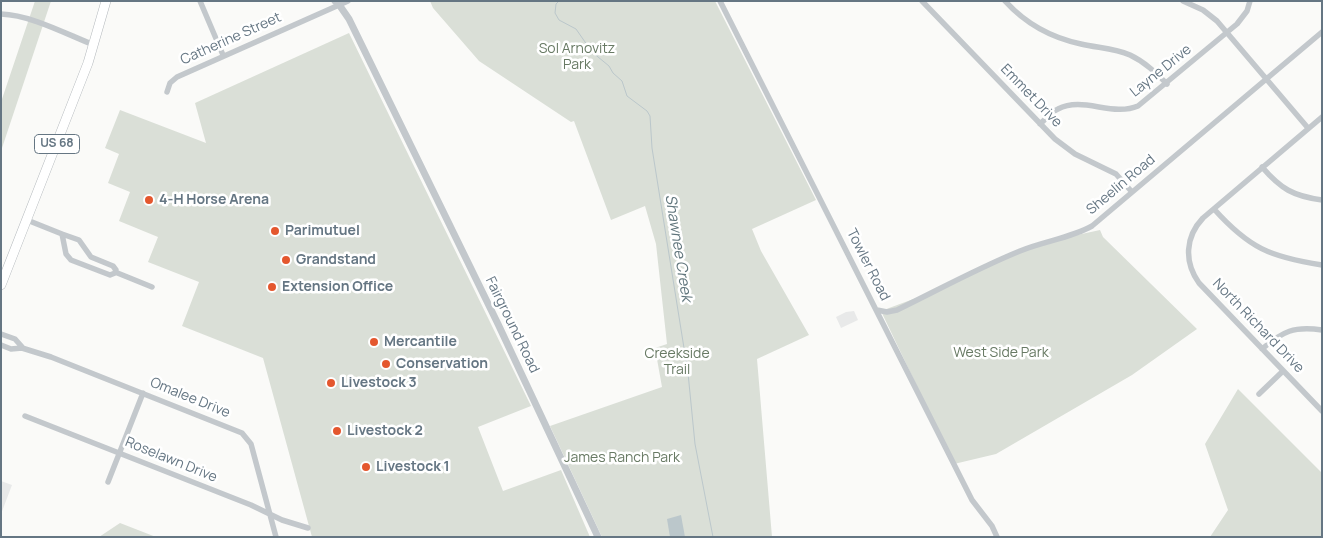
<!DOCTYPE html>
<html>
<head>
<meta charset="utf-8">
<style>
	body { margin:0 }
	#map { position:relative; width:1323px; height:538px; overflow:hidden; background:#fafaf8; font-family:Manrope,sans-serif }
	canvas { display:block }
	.frame { position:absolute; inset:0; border:2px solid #657683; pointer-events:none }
</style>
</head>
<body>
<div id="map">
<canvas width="1323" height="538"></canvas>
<div class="frame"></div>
</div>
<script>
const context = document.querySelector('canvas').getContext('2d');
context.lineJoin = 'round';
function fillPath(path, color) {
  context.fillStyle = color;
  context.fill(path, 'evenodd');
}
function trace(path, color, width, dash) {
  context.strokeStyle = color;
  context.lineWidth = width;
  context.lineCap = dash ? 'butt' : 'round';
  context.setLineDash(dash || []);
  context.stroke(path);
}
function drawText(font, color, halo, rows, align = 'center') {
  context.font = font + ' Manrope,sans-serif';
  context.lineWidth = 5;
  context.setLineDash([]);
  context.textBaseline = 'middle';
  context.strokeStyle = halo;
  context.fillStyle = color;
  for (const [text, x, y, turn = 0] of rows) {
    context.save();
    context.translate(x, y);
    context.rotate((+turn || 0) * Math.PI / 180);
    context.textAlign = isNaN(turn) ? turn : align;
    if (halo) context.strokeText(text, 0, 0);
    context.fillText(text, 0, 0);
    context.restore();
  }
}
fillPath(new Path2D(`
	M854 311 858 320 841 328 836 317 846 312Z
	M1 481 12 485 1 514Z`), '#e8e9e9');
fillPath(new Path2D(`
	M35 1H51L1 151V102Z
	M430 1H715L816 200 752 229 761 251 809 335 757 359 772 537H602L550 426 662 387 655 348 667 344 656 244 645 206 611 220 574 121 571 122 479 61 433 8Z
	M349 33 531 406 478 427 503 491 561 470 590 537H312L263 358 182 326 199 282 148 262 158 237 119 221 130 192 108 183 119 154 105 148 120 110 206 143 195 103Z
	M1100 230 1103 237 1197 329 1132 375 996 454 954 464 881 311 943 288 1036 244Z
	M1238 389 1322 473V537H1210L1228 510 1205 444Z
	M120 523 156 537H99Z`), '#dadfd7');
fillPath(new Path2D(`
	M681 515 685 537H670L667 519Z`), '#bbc7cb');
trace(new Path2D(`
	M559 1 556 4 555 13 559 20 576 29 592 52 609 66 613 73 622 81 627 96 647 111 650 116 652 148 688 373 695 444 713 537`), '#bbc7cb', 1);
const trunk = new Path2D(`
	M1 285 88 63 106 1`);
trace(trunk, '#b4b9bd', 10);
trace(new Path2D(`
	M200 1 223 55
	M720 1 972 500 992 526 997 537
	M922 1 1055 139 1075 154 1116 174 1132 192
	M1005 1C1025 23 1052 38 1081 44 1098 48 1115 48 1130 55 1145 62 1156 73 1167 84
	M1183 1 1203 10 1217 21 1308 128
	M1 14C31 15 66 34 94 45
	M167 92 170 83 177 77 348 1
	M1322 117 1203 218C1185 237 1184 262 1199 283L1322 411
	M1040 124C1046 119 1051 112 1058 109 1083 96 1112 117 1138 106L1237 24 1247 11 1250 1
	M1262 167C1281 189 1293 196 1322 200
	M1214 209C1249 248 1270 257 1322 265
	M27 220 62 234 66 254 71 260 110 275 115 273 116 270 113 266 91 257 79 240 62 234
	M115 272 152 287
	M877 310 887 312 897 310C938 290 978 268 1020 251 1044 241 1071 238 1092 226L1322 32
	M1 334 15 339 23 348
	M1 345 11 349 22 348 51 357 242 433 251 444 276 537
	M1262 349C1283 331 1294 326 1322 330
	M1259 394 1283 371
	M25 416 251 505 282 520 308 528
	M108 482 143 393`), '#c3c8cc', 5.5);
trace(new Path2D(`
	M335 1 340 6 349 19 498 324 598 537`), '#c3c8cc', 7);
trace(trunk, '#fff', 9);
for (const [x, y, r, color] of [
	[149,200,5,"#e4572e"],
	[275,231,5,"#e4572e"],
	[286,260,5,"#e4572e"],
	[272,287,5,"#e4572e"],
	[374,342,5,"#e4572e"],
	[386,364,5,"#e4572e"],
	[331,383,5,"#e4572e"],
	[337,431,5,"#e4572e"],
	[366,467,5,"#e4572e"]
]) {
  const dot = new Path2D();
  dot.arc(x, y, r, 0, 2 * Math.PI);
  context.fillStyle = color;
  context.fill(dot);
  trace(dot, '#fff', 2);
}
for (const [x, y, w] of [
	[57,144,45]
]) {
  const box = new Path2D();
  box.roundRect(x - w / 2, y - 9.5, w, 19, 4);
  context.fillStyle = '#fff';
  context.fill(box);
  trace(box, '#657683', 1);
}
drawText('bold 12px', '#657683', null, [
	["US 68",57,144]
]);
drawText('14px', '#657683', '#fff', [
	["Catherine Street",231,39,-24],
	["Layne Drive",1161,71,-39],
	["Emmet Drive",1031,96,46],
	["Sheelin Road",1121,185,-40],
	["Towler Road",868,265,63],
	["Fairground Road",512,325,64],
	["North Richard Drive",1258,326,46],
	["Omalee Drive",190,398,22],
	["Roselawn Drive",171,460,22]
]);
drawText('14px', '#687a64', '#fff', [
	["Sol Arnovitz",577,49],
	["Park",577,65],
	["West Side Park",1001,353],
	["Creekside",677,354],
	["Trail",677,370],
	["James Ranch Park",622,458]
]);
drawText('bold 14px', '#657683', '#fff', [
	["4-H Horse Arena",159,200],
	["Parimutuel",285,231],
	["Grandstand",296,260],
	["Extension Office",282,287],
	["Mercantile",384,342],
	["Conservation",396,364],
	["Livestock 3",341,383],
	["Livestock 2",347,431],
	["Livestock 1",376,467]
], 'left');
drawText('italic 15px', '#60757c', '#fff', [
	["Shawnee Creek",678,248,81]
]);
</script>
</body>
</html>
